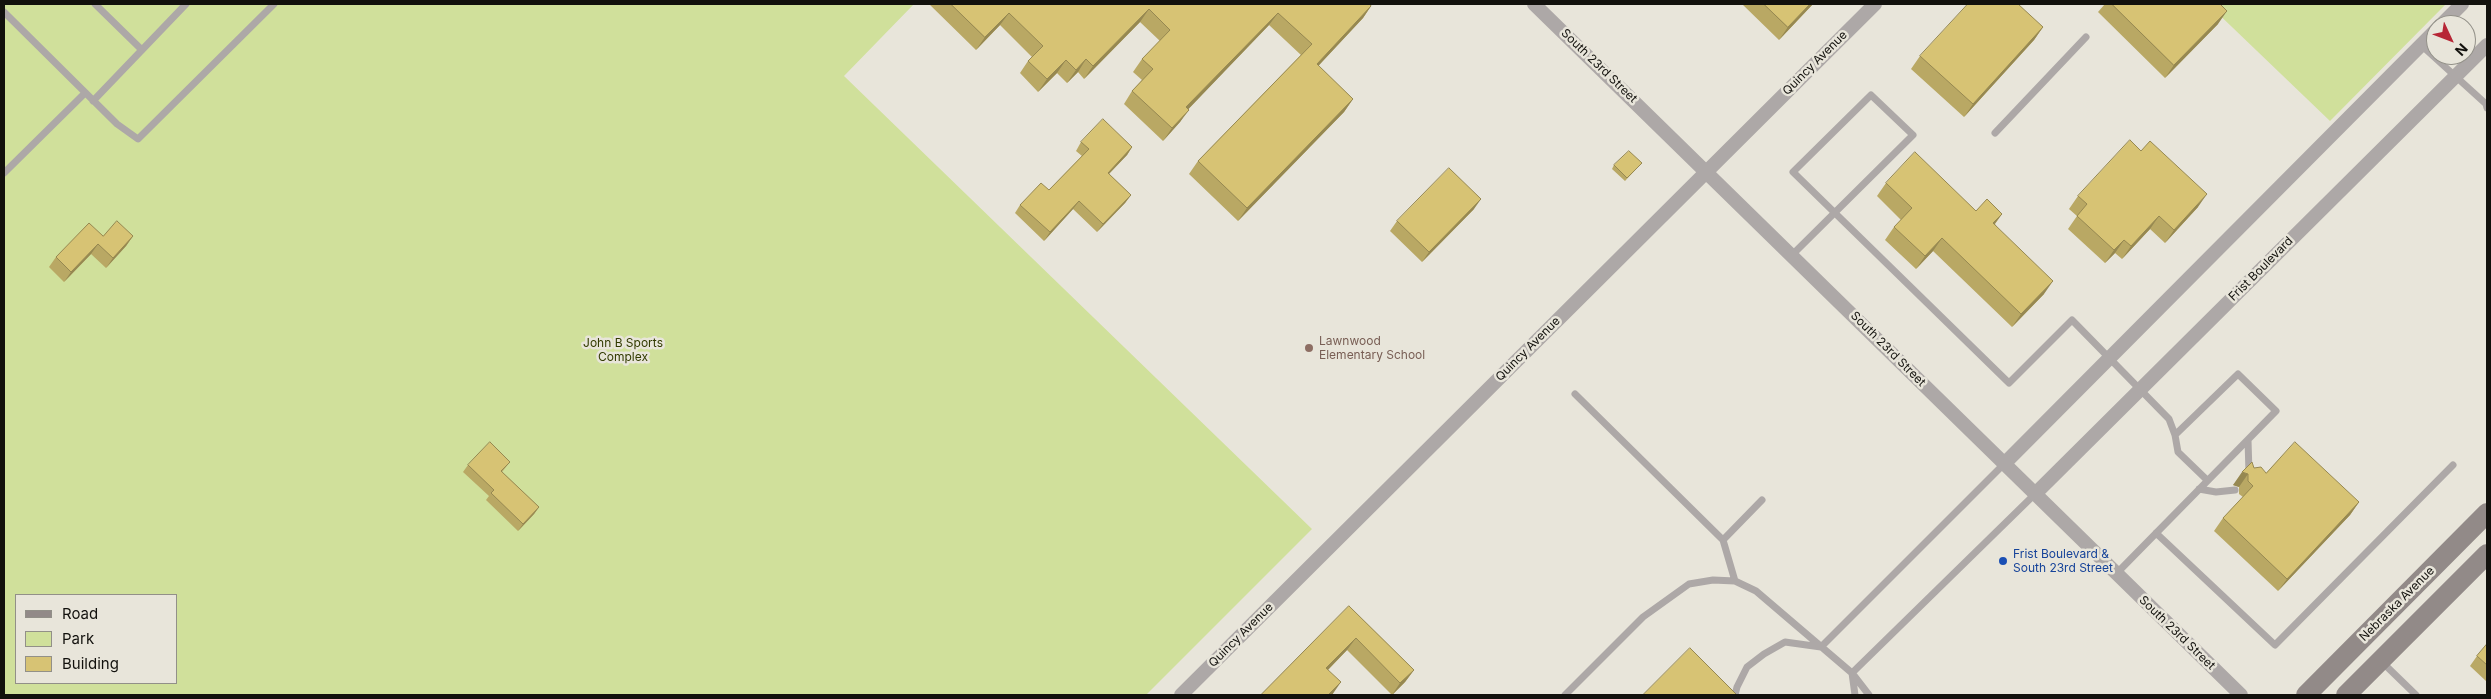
<!DOCTYPE html>
<html>
<head>
<meta charset="utf-8">
<style>
	body { margin:0 }
	#map { position:relative; width:2491px; height:699px; overflow:hidden; background:#e8e5da; font-family:Inter,sans-serif }
	canvas { display:block }
	.frame { position:absolute; inset:0; border:5px solid #12110d; pointer-events:none }
	.legend { position:absolute; left:15px; top:594px; width:162px; height:90px; box-sizing:border-box; background:#e8e5da; border:1px solid #929088; margin:0; padding:6px 9px; list-style:none; font-size:15px; color:#12110d }
	.legend li { display:flex; align-items:center; gap:10px; height:25px }
	.legend b { width:25px; border:1px solid #929088 }
	.north { position:absolute; left:2426px; top:15px; width:50px; height:50px; box-sizing:border-box; background:#e8e5da; border:1px solid #929088; border-radius:50%; rotate:133deg; font-size:14px; font-weight:700; line-height:20px; text-align:center; color:#12110d }
	.north::after { content:''; display:block; margin:auto; width:18px; height:22px; background:#b72636; clip-path:polygon(50% 0,100% 100%,50% 72%,0 100%) }
</style>
</head>
<body>
<div id="map">
<canvas width="2491" height="699"></canvas>
<div class="frame"></div>
<ul class="legend">
<li><b style="height:6px;background:#928a88"></b>Road</li>
<li><b style="height:14px;background:#d0e09b"></b>Park</li>
<li><b style="height:14px;background:#d7c374"></b>Building</li>
</ul>
<div class="north">N</div>
</div>
<script>
const context = document.querySelector('canvas').getContext('2d');
context.lineJoin = 'round';
function fillPath(path, color) {
  context.fillStyle = color;
  context.fill(path, 'evenodd');
}
function trace(path, color, width, dash) {
  context.strokeStyle = color;
  context.lineWidth = width;
  context.lineCap = dash ? 'butt' : 'round';
  context.setLineDash(dash || []);
  context.stroke(path);
}
function drawText(font, color, halo, rows, align = 'center') {
  context.font = font + ' Inter,sans-serif';
  context.lineWidth = 5;
  context.setLineDash([]);
  context.textBaseline = 'middle';
  context.strokeStyle = halo;
  context.fillStyle = color;
  for (const [text, x, y, turn = 0] of rows) {
    context.save();
    context.translate(x, y);
    context.rotate((+turn || 0) * Math.PI / 180);
    context.textAlign = isNaN(turn) ? turn : align;
    if (halo) context.strokeText(text, 0, 0);
    context.fillText(text, 0, 0);
    context.restore();
  }
}
fillPath(new Path2D(`
	M4 4H914L844 76 1312 529 1146 695H4ZM16 595H176V683H16Z
	M2208 4H2446L2330 121Z`), '#d0e09b');
trace(new Path2D(`
	M95 4 142 50
	M4 12 117 124 138 139 274 4
	M2421 45 2486 104 2487 108
	M93 101 186 4
	M1995 133 2086 37
	M4 173 85 93
	M1792 255 1913 135 1871 95 1793 172 2009 383 2072 320 2169 419 2175 435
	M1575 394 1723 540
	M2248 440 2249 473
	M2199 489 2216 492 2235 490
	M2156 533 2275 645 2453 465
	M2116 574 2276 411 2238 374 2175 435 2178 452 2207 480
	M1735 581 1723 540 1762 500
	M1821 647 2004 464
	M2381 661 2416 695
	M1852 673 2035 494
	M1852 673 1855 695
	M1565 695 1643 617 1689 584 1713 580 1735 581 1756 591 1852 673 1869 695
	M1735 695 1737 687 1747 667 1764 654 1785 642 1821 647`), '#ada8a7', 7);
trace(new Path2D(`
	M1534 4 2241 695
	M2441 25 2462 4
	M2004 464 2436 30
	M2035 494 2487 45
	M1181 695 1875 4`), '#ada8a7', 14);
trace(new Path2D(`
	M2306 695 2487 513
	M2346 695 2487 554`), '#928a88', 20);
fillPath(new Path2D(`
	M929 4H1370L1371 6 1363 18 1318 66 1353 99 1344 112 1238 221 1189 174 1198 161 1301 55 1269 25 1188 109 1180 122 1163 141 1124 104 1132 91 1142 80 1133 72 1142 59 1160 41 1140 22 1084 79 1078 72 1067 83 1057 73 1038 92 1020 73 1028 61 1032 57 1000 25 976 50Z
	M1742 4H1813L1779 40Z
	M2105 4H2220L2218 24 2165 78 2098 12Z
	M2043 27 2034 40 1964 117 1911 69 1920 56Z
	M1081 142 1132 147 1127 155 1109 174 1131 195 1125 203 1097 232 1073 209 1044 241 1015 213 1020 205 1049 190 1082 156 1076 151Z
	M1614 165 1639 166 1625 181 1612 169Z
	M1886 183 1976 211 2002 214 1995 224 2044 294 2012 327 1933 251 1916 269 1885 240 1894 227 1901 220 1877 196Z
	M2078 196 2198 207 2165 243 2150 229 2122 259 2115 253 2105 263 2068 229 2077 216 2069 209Z
	M1474 209 1422 262 1390 231 1397 221Z
	M103 236H133L126 246 106 268 91 254 64 282 49 267 56 257Z
	M510 462 502 472 539 507 534 514 518 531 486 500 489 496 463 472 468 465Z
	M2254 468 2266 473 2359 502 2350 515 2278 591 2214 531 2223 518 2243 497 2239 494V487L2233 485Z
	M1349 606 1414 670 1405 682 1392 695 1347 650 1328 670 1333 694 1332 695H1261Z
	M2487 644V682L2470 666 2477 656Z`), '#b9a864');
fillPath(new Path2D(`
	M1810 4H1813L1779 40 1788 27Z
	M1371 6 1363 18 1308 77 1317 64Z
	M1149 9 1140 22 1084 79 1093 66Z
	M2227 11 2218 24 2165 78 2174 65Z
	M1009 13 1000 25 976 50 985 37Z
	M1278 13 1269 25 1178 120 1186 107Z
	M2043 27 2034 40 1964 117 1973 104Z
	M1086 59 1078 72 1067 83 1076 70Z
	M1066 60 1057 73 1038 92 1047 79Z
	M1353 99 1344 112 1238 221 1247 208Z
	M1189 110 1180 122 1163 141 1172 128Z
	M1132 147 1127 155 1102 181 1108 173Z
	M2207 194 2198 207 2165 243 2174 230Z
	M1131 195 1125 203 1097 232 1103 224Z
	M1481 199 1474 209 1422 262 1429 252Z
	M1079 201 1073 209 1044 241 1050 232Z
	M2002 214 1993 226V223Z
	M2159 216 2150 229 2122 259 2131 246Z
	M133 236 126 246 106 268 113 258Z
	M1942 238 1933 251 1916 269 1925 256Z
	M2124 240 2115 253 2105 263 2114 250Z
	M98 244 91 254 64 282 71 272Z
	M2053 281 2044 294 2012 327 2021 314Z
	M2242 472 2248 474 2239 487 2233 485Z
	M2359 502 2350 515 2278 591 2287 579Z
	M539 507 534 514 518 531 523 524Z
	M1356 638 1347 650 1318 680 1326 668Z
	M1414 670 1405 682 1392 695 1400 683Z
	M1341 682 1332 695H1328Z`), '#968851');
const building = new Path2D(`
	M951 4H1370L1371 6 1317 64 1353 99 1247 208 1198 161 1312 44 1278 13 1186 107 1189 110 1172 128 1132 91 1153 69 1142 59 1170 30 1149 9 1093 66 1086 59 1076 70 1066 60 1047 79 1028 61 1043 46 1009 13 985 37Z
	M1764 4H1810L1788 27Z
	M1968 4H2018L2043 27 1973 104 1920 56Z
	M2112 4H2220L2227 11 2174 65Z
	M1103 119 1132 147 1108 173 1131 195 1103 224 1079 201 1050 232 1020 205 1041 183 1049 190 1089 149 1081 142Z
	M2130 140 2141 151 2150 141 2207 194 2174 230 2159 216 2131 246 2124 240 2114 250 2077 216 2087 204 2078 196Z
	M1629 151 1642 163 1627 178 1614 165Z
	M1915 152 1976 211 1987 199 2002 214 1993 223 2053 281 2021 314 1942 238 1925 256 1894 227 1912 208 1886 183Z
	M1449 168 1481 199 1429 252 1397 221Z
	M117 221 133 236 113 258 98 244 71 272 56 257 89 223 103 236Z
	M490 442 510 462 501 471 539 507 523 524 491 493 494 490 468 465Z
	M2295 442 2359 502 2287 579 2223 518 2253 486 2248 481V474L2242 472 2252 462 2254 468 2261 467 2266 473Z
	M1349 606 1414 670 1400 683 1356 638 1326 668 1341 682 1328 695H1261Z
	M2487 644V665L2477 656Z
	M1690 648 1737 695H1643Z`);
fillPath(building, '#d7c374');
trace(building, '#968851', 1);
for (const [x, y, r, color] of [
	[1309,348,5,"#8d6e63"],
	[2003,561,5,"#1a4fb4"]
]) {
  const dot = new Path2D();
  dot.arc(x, y, r, 0, 2 * Math.PI);
  context.fillStyle = color;
  context.fill(dot);
  trace(dot, '#e8e5da', 2);
}
drawText('12px', '#12110d', '#e8e5da', [
	["Quincy Avenue",1815,63,-45],
	["South 23rd Street",1599,66,44],
	["Frist Boulevard",2261,269,-45],
	["Quincy Avenue",1528,349,-45],
	["South 23rd Street",1888,349,45],
	["Nebraska Avenue",2397,604,-45],
	["South 23rd Street",2177,633,44],
	["Quincy Avenue",1241,635,-45]
]);
drawText('12px', '#785e54', '#e8e5da', [
	["Lawnwood",1319,341],
	["Elementary School",1319,355]
], 'left');
drawText('12px', '#323b00', '#e8e5da', [
	["John B Sports",623,343],
	["Complex",623,357]
]);
drawText('12px', '#164399', '#e8e5da', [
	["Frist Boulevard &",2013,554],
	["South 23rd Street",2013,568]
], 'left');
</script>
</body>
</html>
